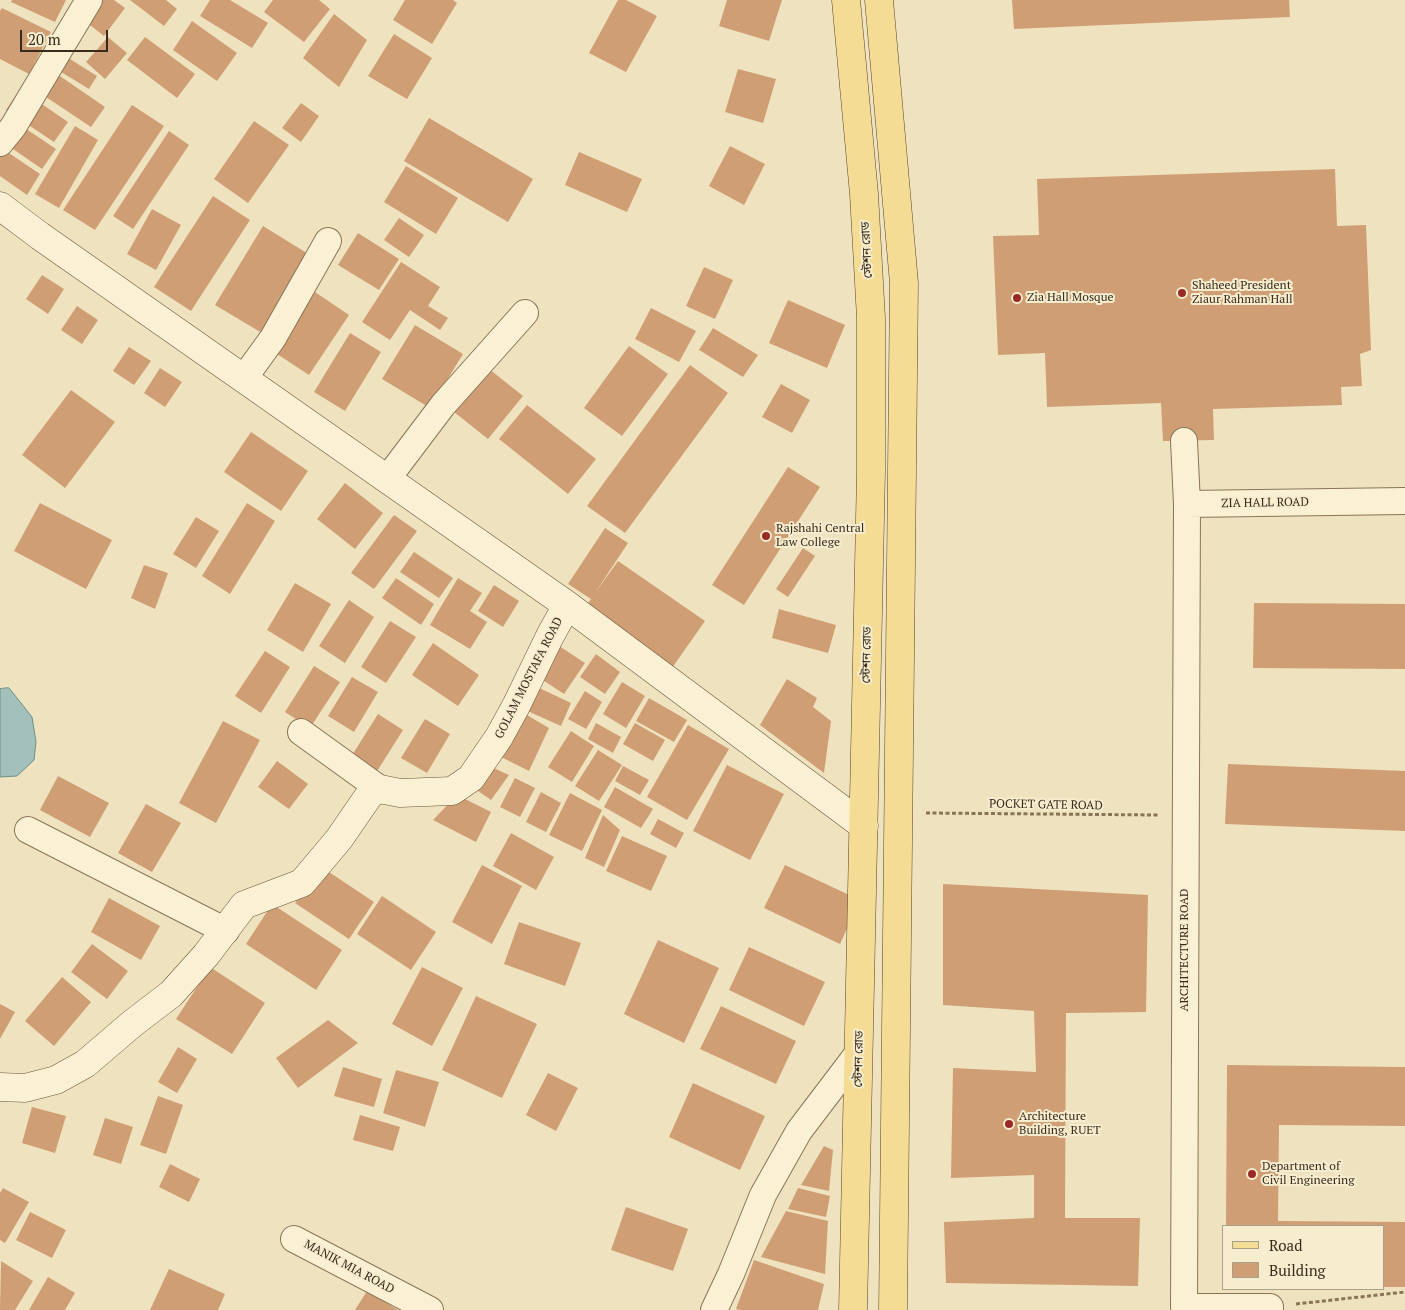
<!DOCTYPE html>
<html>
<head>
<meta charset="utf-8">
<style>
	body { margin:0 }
	#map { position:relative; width:1405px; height:1310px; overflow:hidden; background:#efe3bf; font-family:"PT Serif",serif }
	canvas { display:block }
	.legend { position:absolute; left:1222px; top:1225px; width:162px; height:65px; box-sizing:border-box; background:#f6edcf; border:1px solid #aa9f87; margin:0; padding:6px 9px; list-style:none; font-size:15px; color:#382b1c }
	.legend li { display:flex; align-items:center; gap:10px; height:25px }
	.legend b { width:25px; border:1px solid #aa9f87 }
	.scale { position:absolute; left:20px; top:30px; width:88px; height:22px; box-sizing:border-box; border:2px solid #382b1c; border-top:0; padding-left:6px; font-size:15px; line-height:18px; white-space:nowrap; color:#382b1c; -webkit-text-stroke:4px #f6edcf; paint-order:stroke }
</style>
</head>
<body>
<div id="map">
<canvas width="1405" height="1310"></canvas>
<ul class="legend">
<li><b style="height:6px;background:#f5dc95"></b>Road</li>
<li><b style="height:14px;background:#cf9e74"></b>Building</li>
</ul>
<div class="scale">20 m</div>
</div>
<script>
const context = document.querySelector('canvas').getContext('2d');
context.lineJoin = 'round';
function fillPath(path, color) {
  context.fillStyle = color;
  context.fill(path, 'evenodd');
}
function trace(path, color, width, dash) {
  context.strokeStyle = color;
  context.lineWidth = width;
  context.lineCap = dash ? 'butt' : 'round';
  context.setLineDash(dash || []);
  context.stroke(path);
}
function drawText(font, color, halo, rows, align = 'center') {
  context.font = font + ' "PT Serif","Noto Sans Bengali",serif';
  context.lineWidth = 4;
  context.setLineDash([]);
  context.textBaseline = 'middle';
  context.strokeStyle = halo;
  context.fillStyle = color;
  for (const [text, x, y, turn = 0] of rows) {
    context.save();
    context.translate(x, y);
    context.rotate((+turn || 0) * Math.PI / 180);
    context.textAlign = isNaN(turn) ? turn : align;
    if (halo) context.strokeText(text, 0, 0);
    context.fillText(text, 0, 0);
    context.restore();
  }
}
const water = new Path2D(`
	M9 688 32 717 36 742 34 760 17 776 0 777V689Z`);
fillPath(water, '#a3c1ba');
trace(water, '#6a8f88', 1);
fillPath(new Path2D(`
	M12 0H66L55 22 11 2Z
	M82 0H114L125 8 104 36 73 12Z
	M130 0H166L177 9 164 26Z
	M210 0H230L268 23 252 48 200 16Z
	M273 0H319L330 9 304 42 264 12Z
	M405 0H453L457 3 432 44 393 20Z
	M618 0H626L657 16 626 72 589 53Z
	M727 0H782L769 41 719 26Z
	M1012 0H1289L1290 17 1014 29Z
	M2 8 51 32 29 74 0 59V11Z
	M334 14 367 40 339 87 303 58Z
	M192 21 237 53 217 81 173 50Z
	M394 34 432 58 407 99 368 76Z
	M108 37 127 53 105 79 86 62Z
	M145 37 195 74 177 98 127 60Z
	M51 47 97 76 89 89 43 61Z
	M738 69 776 79 763 123 725 112Z
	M57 74 105 107 91 127 43 95Z
	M20 89 68 122 54 142 6 110Z
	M301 103 319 116 301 142 282 128Z
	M132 105 164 126 95 230 63 210Z
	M7 116 56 149 42 169 0 140Z
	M429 118 533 179 508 222 404 161Z
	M254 121 289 145 248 203 214 179Z
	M75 126 98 140 59 208 35 194Z
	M169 131 189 145 133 229 113 216Z
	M730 146 765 164 744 205 709 186Z
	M0 147 40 174 27 195 0 176Z
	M579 152 642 179 627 212 565 185Z
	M406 166 458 198 436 234 384 202Z
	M1335 169 1337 226 1366 225 1371 350 1360 354 1362 386 1341 387 1342 405 1213 409 1214 440 1163 441 1161 403 1047 407 1045 353 998 355 993 236 1039 235 1037 179Z
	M213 196 250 220 191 311 154 287Z
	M152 209 181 225 156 270 127 254Z
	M399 218 424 235 409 257 384 240Z
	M263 226 310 255 262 333 215 305Z
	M358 233 399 259 379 290 338 265Z
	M401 262 440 287 428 306 448 318 440 330 410 310 390 340 362 322Z
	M704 267 733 280 715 319 686 306Z
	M42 275 64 289 48 314 26 299Z
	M312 290 349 315 309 375 271 350Z
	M788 300 845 325 827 368 769 343Z
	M77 306 98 320 82 344 61 330Z
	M651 308 696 331 679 362 635 339Z
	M415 325 463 354 430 408 382 379Z
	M713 328 758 355 743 377 699 350Z
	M350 333 381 352 345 411 314 392Z
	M629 346 668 374 622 436 584 408Z
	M129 347 151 361 134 385 113 371Z
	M474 357 523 396 488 439 439 400Z
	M690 365 728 393 625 533 587 506Z
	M160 368 182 382 165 407 144 393Z
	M781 384 810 400 792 433 762 417Z
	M71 390 115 422 65 488 22 455Z
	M527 405 596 459 568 494 499 439Z
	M251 432 308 471 281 511 224 472Z
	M788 467 820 487 744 605 712 585Z
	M345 483 383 513 355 549 317 519Z
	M40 503 112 540 86 589 14 551Z
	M247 503 275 521 230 594 202 576Z
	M394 515 417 531 374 589 351 573Z
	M196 517 219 531 196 568 173 554Z
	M605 528 628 543 595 593 618 561 705 621 672 668 585 608 591 599 568 584Z
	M803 548 815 556 788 597 776 589Z
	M414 552 453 578 439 598 400 572Z
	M144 565 168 573 155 609 131 598Z
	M396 578 434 604 421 625 382 598Z
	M458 578 482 593 470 611 487 622 470 649 430 625Z
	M295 583 331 604 303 652 267 630Z
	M494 585 519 601 503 627 478 611Z
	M349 600 374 617 345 663 319 646Z
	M1254 603 1405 604V669L1253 668Z
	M779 609 836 625 828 653 772 638Z
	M390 621 416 637 386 683 361 667Z
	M433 643 479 675 458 706 412 675Z
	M556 644 585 663 564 694 535 675Z
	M265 651 290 667 261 713 235 696Z
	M596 654 620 672 605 694 580 677Z
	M314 666 340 682 310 728 285 712Z
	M352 677 378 692 354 732 328 716Z
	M787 679 817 698 813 707 831 721 824 773 760 725Z
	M622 682 645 696 626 728 603 714Z
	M533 685 571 703 561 726 523 709Z
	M585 691 602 702 586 729 568 719Z
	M649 698 687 720 674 742 636 721Z
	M520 711 549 728 529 771 499 756Z
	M378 714 403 730 374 776 349 760Z
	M425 719 450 734 427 773 401 758Z
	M223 721 260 740 216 823 179 803Z
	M596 723 621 737 613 753 588 739Z
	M635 723 665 740 653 761 623 744Z
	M688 725 729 749 687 820 647 797Z
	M571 731 594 746 572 782 548 767Z
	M598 750 622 765 599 801 575 786Z
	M277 761 308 784 289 809 258 787Z
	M1228 764 1405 771V831L1225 824Z
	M487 765 509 775 491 800 471 786Z
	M727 765 784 794 750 860 693 831Z
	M623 766 649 780 640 795 615 781Z
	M58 776 109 803 90 837 40 810Z
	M515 778 535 788 520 817 500 807Z
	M615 787 653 809 641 828 604 807Z
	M541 792 561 803 546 832 526 822Z
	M570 793 602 810 582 851 549 835Z
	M457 795 491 812 476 842 433 820Z
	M146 804 181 823 152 872 118 853Z
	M603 815 620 830 604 867 585 858Z
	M658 819 684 833 676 848 650 834Z
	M511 833 554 857 536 890 493 866Z
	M622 836 667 856 651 891 606 871Z
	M482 865 522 886 492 944 452 922Z
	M785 865 860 900 840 944 764 908Z
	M320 866 374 902 349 939 295 903Z
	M943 884 1148 895 1146 1012 1066 1013 1065 1218H1140L1138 1286 946 1283 944 1222 1034 1218V1175L951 1178 953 1068 1036 1072 1034 1011 943 1005Z
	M382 896 436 932 411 970 357 934Z
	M109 898 160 926 141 960 91 932Z
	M272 904 342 950 316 990 246 944Z
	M519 922 581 943 565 986 504 964Z
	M658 940 719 968 684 1043 624 1014Z
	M92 944 128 971 107 999 71 972Z
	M749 947 825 982 804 1026 729 990Z
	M210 967 265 1003 232 1054 176 1019Z
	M422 967 463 988 432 1046 392 1024Z
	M62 977 91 1002 54 1046 25 1021Z
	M476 996 537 1024 502 1098 442 1070Z
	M0 1004 15 1012 0 1039Z
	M721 1006 796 1041 776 1084 700 1049Z
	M328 1020 358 1043 298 1088 276 1058Z
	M178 1047 197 1059 177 1093 158 1082Z
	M1227 1065 1405 1067V1126L1279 1125 1278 1221 1405 1222V1287H1384V1226H1226Z
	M343 1067 382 1079 374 1107 334 1096Z
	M396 1070 439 1082 425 1127 383 1113Z
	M548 1073 578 1088 556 1131 526 1115Z
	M693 1083 765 1116 740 1170 669 1137Z
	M158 1096 183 1105 166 1154 140 1145Z
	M32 1107 66 1116 55 1153 22 1143Z
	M360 1115 400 1127 393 1151 353 1140Z
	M105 1118 133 1127 121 1164 93 1155Z
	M824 1146 833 1150 829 1191 801 1185Z
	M170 1164 200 1179 189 1202 159 1187Z
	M3 1188 29 1202 5 1243 0 1240V1193Z
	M798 1188 830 1196 826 1217 788 1209Z
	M626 1207 688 1229 673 1271 611 1250Z
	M786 1211 828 1221 825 1274 761 1257Z
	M30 1212 66 1230 52 1258 16 1240Z
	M754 1260 824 1284 818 1310H741L736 1309Z
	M1 1261 33 1281 15 1310H0Z
	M169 1269 225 1294 218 1310H150Z
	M48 1277 75 1293 65 1310H29Z
	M367 1291 398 1310H355Z`), '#cf9e74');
const street = new Path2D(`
	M0 143 13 127 89 0
	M244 378 273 338 328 241
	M1184 441 1187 504 1405 501
	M387 479 443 405 525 313
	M1187 504 1184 1307H1270V1310
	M301 732 380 789
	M28 830 226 931
	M294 1239 430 1310
	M714 1310 731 1274 763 1195 799 1131 859 1052`);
const secondary = new Path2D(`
	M0 206 40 236 567 605 864 826
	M0 1087 25 1088 56 1080 85 1064 133 1023 171 994 206 955 244 905 302 883 339 839 370 794 380 789 400 793 452 791 471 778 499 737 516 706 550 636 567 605`);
const primary = new Path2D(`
	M846 0 864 194 871 318V472L853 1310
	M879 0 904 283 893 1310`);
trace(street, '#897457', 28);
trace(secondary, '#6a553a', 29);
trace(primary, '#56422c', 29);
trace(new Path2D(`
	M926 813 1158 815
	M1296 1304 1405 1292`), '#897457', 3, [4, 2.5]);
trace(street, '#faf0d3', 26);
trace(secondary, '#faf0d3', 28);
trace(primary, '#f5dc95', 28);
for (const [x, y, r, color] of [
	[1182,293,5,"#9a2a25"],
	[1017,298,5,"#9a2a25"],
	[766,536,5,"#9a2a25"],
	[1009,1124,5,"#9a2a25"],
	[1252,1174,5,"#9a2a25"]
]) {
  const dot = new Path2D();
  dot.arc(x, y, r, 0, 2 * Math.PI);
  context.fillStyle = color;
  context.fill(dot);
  trace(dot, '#f6edcf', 2);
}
drawText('12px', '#382b1c', '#f6edcf', [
	["স্টেশন রোড",867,250,-93],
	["ZIA HALL ROAD",1265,503,-1],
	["স্টেশন রোড",867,655,-89],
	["GOLAM MOSTAFA ROAD",529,678,-63],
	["POCKET GATE ROAD",1046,805,1],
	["ARCHITECTURE ROAD",1185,950,-90],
	["স্টেশন রোড",859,1059,-89],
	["MANIK MIA ROAD",349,1267,28]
]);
drawText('12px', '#382b1c', '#f6edcf', [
	["Shaheed President",1192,286],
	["Ziaur Rahman Hall",1192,300],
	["Zia Hall Mosque",1027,298],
	["Rajshahi Central",776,529],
	["Law College",776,543],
	["Architecture",1019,1117],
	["Building, RUET",1019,1131],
	["Department of",1262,1167],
	["Civil Engineering",1262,1181]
], 'left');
</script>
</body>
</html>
